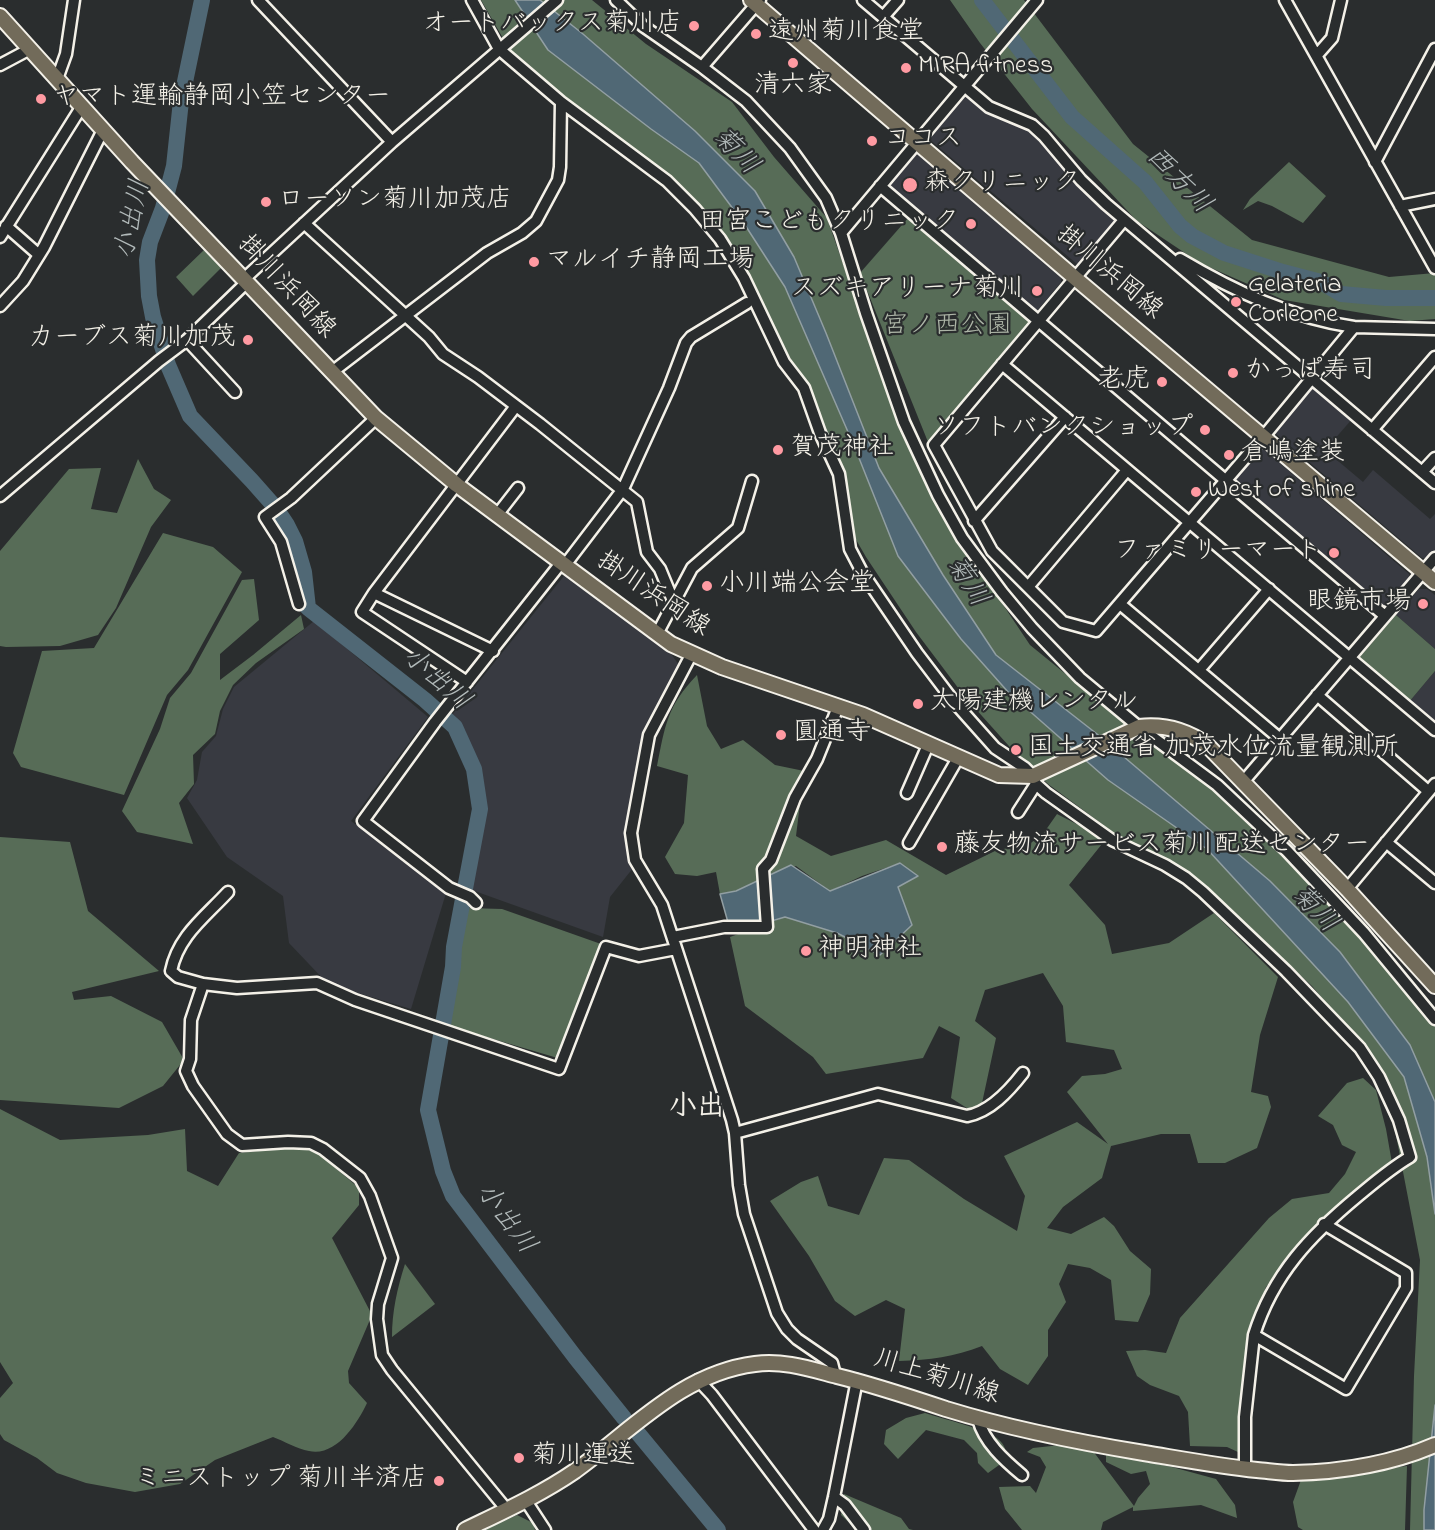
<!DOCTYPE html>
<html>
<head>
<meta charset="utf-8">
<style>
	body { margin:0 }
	canvas { display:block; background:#2a2d2e }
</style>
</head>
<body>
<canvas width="1435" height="1530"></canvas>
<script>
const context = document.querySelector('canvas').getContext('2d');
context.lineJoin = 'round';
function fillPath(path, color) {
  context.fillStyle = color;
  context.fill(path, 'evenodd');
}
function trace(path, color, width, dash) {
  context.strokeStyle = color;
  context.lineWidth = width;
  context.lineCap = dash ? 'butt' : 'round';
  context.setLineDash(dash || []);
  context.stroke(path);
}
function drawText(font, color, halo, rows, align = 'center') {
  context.font = font + ' "Indie Flower","Klee One",sans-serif';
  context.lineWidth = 4.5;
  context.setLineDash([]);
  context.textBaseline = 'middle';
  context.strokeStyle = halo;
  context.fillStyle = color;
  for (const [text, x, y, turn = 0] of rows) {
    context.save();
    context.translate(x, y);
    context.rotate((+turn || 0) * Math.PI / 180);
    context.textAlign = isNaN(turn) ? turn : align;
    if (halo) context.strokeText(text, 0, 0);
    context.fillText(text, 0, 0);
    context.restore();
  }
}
fillPath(new Path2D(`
	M968 93 1032 130 1117 218V223L1083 264H1077L929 139 928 133 963 94Z
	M911 154H917L1061 278V282L1037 311 1032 312 887 188V182Z
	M1311 386H1316L1353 418 1325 450 1363 482 1373 470 1430 519 1435 514V552L1430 558H1422L1275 433V429Z
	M1262 448 1409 574 1410 581 1386 608 1381 609 1233 482V477L1257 449Z
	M564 576 669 651 681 668 652 723 641 771 633 868 610 897 603 937 469 889 484 802 483 780 465 730 452 715Z
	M1419 589H1427L1435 595V649L1396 615Z
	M314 621 428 717 351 821 446 893 411 1009 328 984 289 943 283 896 227 857 187 798 197 780 202 752 216 736 223 709 234 687Z
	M1435 671V725L1409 702Z`), '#383a41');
fillPath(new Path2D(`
	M481 0H592L646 44 732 102 774 157 827 218 904 439 963 545 1030 645 1126 723 1190 768 1259 829 1379 957 1433 1023 1435 1027V1530H1410L1414 1376 1420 1260 1384 1073 1312 986 1190 874 1125 841 1048 784 1017 755 965 697 916 632 866 557 851 531 843 474 738 259 712 220 661 169 594 120 512 54Z
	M950 0H1024L1133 144 1252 240 1389 277 1435 273V319L1410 321 1284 300 1200 263 1137 221 1032 109 980 43Z
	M1289 162 1326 196 1303 223 1272 206 1258 201 1243 210 1250 199Z
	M909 217 1030 319V324L928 442 860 273Z
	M204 250 223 266 193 296 176 277Z
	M138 459 154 489 171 500 151 527 116 608 98 635 60 646 6 647 0 646V551L69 469 101 468 91 509 117 513Z
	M163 533 213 547 242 572 188 670 167 695 124 795 21 767 13 753 42 651 94 648Z
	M254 579 259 620 220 654V680L253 655 301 615 304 629 256 663 233 685 220 711 215 734 193 755 194 784 179 803 193 844 137 832 122 811 160 729 170 698 191 673 242 580Z
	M1396 615 1435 649V671L1409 702 1360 662V657Z
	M697 675 707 726 721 749 743 740 775 765 804 771 796 836 831 856 886 840 946 875 997 850 1028 845 1043 834 1057 814 1106 839 1069 885 1105 925 1112 954 1169 943 1214 913 1278 977 1260 1035 1251 1092 1268 1096 1271 1107 1257 1148 1225 1163H1198L1190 1134H1161L1111 1146 1102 1178 1063 1207 1047 1228 1071 1234 1104 1217 1114 1226 1130 1251 1151 1269 1150 1294 1138 1322 1115 1320 1111 1280 1090 1268 1068 1264 1059 1284 1066 1302 1048 1330V1356L1028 1385 1000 1369 982 1346C954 1357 930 1360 899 1361L905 1309 886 1300 855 1316 835 1301 809 1256 770 1201 801 1182 818 1176 828 1206 859 1215 884 1158 909 1160 964 1199 1017 1231 1025 1196 1004 1156 1077 1122 1108 1144 1067 1092 1082 1076 1105 1074 1122 1069 1114 1050 1066 1042 1063 1006 1043 973 985 990 975 1021 996 1038 982 1103 970 1110 951 1098 960 1037 939 1026 923 1058 826 1074 813 1057 745 1006 730 937 785 917 837 933 880 955 898 887 917 876 900 863 862 876 830 891 796 866 736 891 720 894 716 872 697 876 675 874 665 857 684 823 688 775 657 766C665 726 667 706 697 675Z
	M0 837 70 842 88 911 159 971 72 992 74 1000 111 996 162 1022 184 1060 163 1086 119 1108 0 1100Z
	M467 908 502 909 601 944 561 1059 449 1026Z
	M1363 1078 1376 1090 1386 1129 1392 1163 1330 1212 1292 1254 1266 1287 1249 1330 1238 1452 1227 1447 1190 1446 1188 1412 1179 1396 1150 1385 1137 1376 1126 1351 1145 1350 1166 1353 1180 1318 1269 1218 1292 1199 1329 1193 1345 1174 1356 1152 1342 1145 1333 1125 1318 1116 1347 1083Z
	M0 1109 60 1140 148 1135 185 1129 187 1171 218 1186 239 1153 297 1147 314 1150 359 1188V1205L332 1238 372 1315 348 1371 349 1383 367 1403C357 1424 336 1457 309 1451 297 1449 284 1441 273 1437L215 1460 180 1484 135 1492 86 1483 57 1473 37 1458 4 1440 0 1434V1398L13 1383 0 1362Z
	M405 1264 435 1304 392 1337C392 1312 397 1289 405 1264Z
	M925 1413C940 1418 989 1430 998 1439 1005 1445 1007 1451 1006 1460L988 1473 978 1463 977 1453 964 1440 926 1430 898 1459 884 1444 886 1430 906 1418Z
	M1061 1445 1093 1451 1134 1506 1138 1498 1150 1484 1146 1471 1131 1474 1106 1462V1454L1172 1467 1216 1479 1235 1505 1237 1518 1201 1505 1133 1511V1507L1103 1522 1101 1530H1022L1005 1509 999 1487 1030 1486 1036 1493 1046 1467 1040 1457 1027 1452 1033 1448Z
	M1407 1466 1405 1530H1303L1298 1527 1293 1502 1301 1480Z
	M844 1494 901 1518 909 1529 913 1530H857L841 1515Z
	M517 1515 533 1523 535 1530H484Z`), '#576c57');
const water = new Path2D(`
	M515 0H540L583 34 695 131 755 191 794 257 826 333 879 468 943 575 996 655 1097 734 1270 881 1340 952 1410 1045 1435 1102V1214L1427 1157 1404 1077 1348 1002 1207 849 1108 780 1009 693 961 639 898 556 855 448 785 287 745 225 699 163 651 129 548 50Z
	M900 863 918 876 898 887 912 925 880 955 837 933 785 917 731 933 720 894 736 891 791 865 830 891Z
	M1435 1405V1530H1424V1510Z`);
fillPath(water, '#506875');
trace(water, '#929fa3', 1.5);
trace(new Path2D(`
	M202 0 181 101 174 166 163 208 150 242 147 260 149 296 153 317 168 365 190 416 252 481 275 507 287 525 295 541 304 572 308 608 425 700 455 727 474 769 480 809 454 947 453 967 428 1110 443 1171 453 1196 575 1357 624 1418
	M982 0 1072 117 1145 182 1180 226 1192 236 1224 253 1283 272 1321 282 1341 294 1386 298H1435
	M637 1432 718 1530`), '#506875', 16);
const minor = new Path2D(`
	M258 0 392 142
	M472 0 499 49 561 102 667 181 695 209 720 239 744 278 784 362 804 388 820 433 839 474 850 549 862 572 917 653 955 703 995 748 1025 768 1033 776 1036 784 1046 793 1112 840 1165 865 1186 878 1203 892 1286 971 1360 1048 1379 1077 1399 1120 1410 1157C1391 1168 1375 1182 1358 1196 1311 1235 1273 1274 1254 1335L1346 1389 1406 1288V1273L1324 1224
	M616 0 643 26 702 67 746 101 790 148 826 198 841 233 866 313 904 422 938 495 962 538 1002 592 1032 628 1080 678 1139 727 1217 785 1287 851 1364 933 1435 1019
	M863 0 989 107 1032 125 1044 136 1081 180 1106 204 1435 483
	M1285 0 1435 268
	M883 17 898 0
	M1317 55 1332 38 1341 0
	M0 65 30 49
	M702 67 760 0
	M57 79 66 54 74 0
	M1375 162 1435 49
	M880 186 1385 616
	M1400 206 1435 199
	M1124 220 934 445 992 551 1063 622 1096 631 1264 436 1354 327 1435 329
	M304 223 429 337 443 354 478 377 540 424 637 502 647 552 660 569 674 603
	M6 226 39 255
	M841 233 1037 0
	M0 237 82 106
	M1180 259C1234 291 1291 318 1354 327
	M244 279 392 142 557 0
	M0 306 23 281 44 247 103 130
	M187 340 235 392
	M1002 364 1435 730
	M332 372 487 253 522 233 536 221 558 180 560 167 561 102
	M1372 430 1435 357
	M1422 472 1435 458
	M0 496 159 361 187 340 247 282
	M497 515 518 488
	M974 521 1065 417
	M565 565 623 489 669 388 686 343 691 337 747 303
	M1028 587 1127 470
	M374 593 493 651
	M299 604 281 542 265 517 291 498 376 418
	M1120 604 1279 738
	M657 634 692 568 738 528 752 481
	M691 655 649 735 631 833 635 860 662 905 732 1120 735 1133 739 1185 744 1214 777 1313 787 1329 797 1339 832 1363 835 1375
	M1199 670 1269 589
	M467 682 362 612 374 593 516 406
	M1317 695 1428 791
	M1243 782 1435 558
	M907 793 928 745
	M1018 812 1036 784
	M1386 842 1435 883
	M909 843 958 758
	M1347 889 1435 784
	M228 892C205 917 178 936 171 971L178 977 203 984 191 1020 190 1059 186 1071 193 1086 227 1134 242 1145 288 1142 311 1143 323 1149 360 1178 370 1196 392 1258 378 1304 377 1319 382 1355 392 1370 507 1510
	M476 903 470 897 449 888 363 821 435 722 561 563
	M673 937 724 927H767L763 869 771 860 795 798 817 759 838 707
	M203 984 237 988 317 983 355 1000 559 1069 606 947 639 956 676 949
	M735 1133 878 1094 967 1116C990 1112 1009 1091 1023 1073
	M698 1380 712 1395 814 1530
	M978 1419C984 1442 1004 1460 1022 1475
	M1245 1468V1417L1254 1335
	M834 1497 845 1505 864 1530
	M526 1501 545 1530
	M823 1530 829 1519 834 1497 857 1380`);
const major = new Path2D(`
	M751 0 1075 278 1435 582
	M0 16 132 162 376 418 457 485 671 644 722 667 863 715 999 775 1033 776 1139 727C1165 724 1186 730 1207 745L1347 889 1435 986
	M465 1530C502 1512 540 1495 575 1471 632 1430 682 1373 755 1364 783 1360 810 1369 837 1376 874 1385 910 1397 946 1409 1011 1429 1077 1442 1144 1453 1181 1459 1219 1466 1257 1470 1269 1471 1281 1473 1293 1473 1341 1472 1391 1464 1435 1445`);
trace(minor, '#f4f1e8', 15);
trace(major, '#f4f1e8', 18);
trace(minor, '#2a2d2e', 10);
trace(major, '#726b5a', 14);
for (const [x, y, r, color] of [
	[694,26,6,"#ff9aa2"],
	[756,34,6,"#ff9aa2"],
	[793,63,6,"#ff9aa2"],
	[906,68,6,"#ff9aa2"],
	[41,99,6,"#ff9aa2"],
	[872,141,6,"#ff9aa2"],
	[910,185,8,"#ff9aa2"],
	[266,202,6,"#ff9aa2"],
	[971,224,6,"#ff9aa2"],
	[534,262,6,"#ff9aa2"],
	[1037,291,6,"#ff9aa2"],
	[1236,302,6,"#ff9aa2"],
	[248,340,6,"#ff9aa2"],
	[1233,373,6,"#ff9aa2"],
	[1162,382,6,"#ff9aa2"],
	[1205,430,6,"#ff9aa2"],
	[778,450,6,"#ff9aa2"],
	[1229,455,6,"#ff9aa2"],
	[1196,492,6,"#ff9aa2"],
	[1334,553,6,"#ff9aa2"],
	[707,586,6,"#ff9aa2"],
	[1423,604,6,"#ff9aa2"],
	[918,704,6,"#ff9aa2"],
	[781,735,6,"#ff9aa2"],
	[1016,750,6,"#ff9aa2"],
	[942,847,6,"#ff9aa2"],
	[806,951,6,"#ff9aa2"],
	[519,1458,6,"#ff9aa2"],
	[439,1481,6,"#ff9aa2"]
]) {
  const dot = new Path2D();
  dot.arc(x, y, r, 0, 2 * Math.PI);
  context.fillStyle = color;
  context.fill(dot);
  trace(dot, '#2a2d2e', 2);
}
drawText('26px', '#f4f1e8', '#2a2d2e', [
	["オートバックス菊川店",682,26,"right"],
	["遠州菊川食堂",768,34],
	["MIRA fitness",918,68],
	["清六家",793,88,"center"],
	["ヤマト運輸静岡小笠センター",53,99],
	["ココス",884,141],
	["森クリニック",924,185],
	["ローソン菊川加茂店",278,202],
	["田宮こどもクリニック",959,224,"right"],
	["マルイチ静岡工場",546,262],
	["Gelateria",1248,287],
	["Corleone",1248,317],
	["スズキアリーナ菊川",1025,291,"right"],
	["カーブス菊川加茂",236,340,"right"],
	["かっぱ寿司",1245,373],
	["老虎",1150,382,"right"],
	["ソフトバンクショップ",1193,430,"right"],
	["賀茂神社",790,450],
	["倉嶋塗装",1241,455],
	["West of shine",1208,492],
	["ファミリーマート",1322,553,"right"],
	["小川端公会堂",719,586],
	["眼鏡市場",1411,604,"right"],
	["太陽建機レンタル",930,704],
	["圓通寺",793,735],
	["国土交通省 加茂水位流量観測所",1028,750],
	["藤友物流サービス菊川配送センター",954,847],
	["神明神社",818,951],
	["菊川運送",531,1458],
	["ミニストップ 菊川半済店",427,1481,"right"]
], 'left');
drawText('26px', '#f4f1e8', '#2a2d2e', [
	["掛川浜岡線",1108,274,40],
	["掛川浜岡線",285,288,47],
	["掛川浜岡線",652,596,34],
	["川上菊川線",936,1379,17]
]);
drawText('26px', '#adb5a7', '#2a2d2e', [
	["宮ノ西公園",947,328]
]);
drawText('italic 27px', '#b2baba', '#2a2d2e', [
	["菊川",734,153,46],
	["西方川",1177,182,46],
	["小出川",135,220,-78],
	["菊川",965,583,57],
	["小出川",435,681,41],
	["菊川",1313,911,46],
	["小出川",504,1220,53]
]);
drawText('bold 28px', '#f4f1e8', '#2a2d2e', [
	["小出",697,1109]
]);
</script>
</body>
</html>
